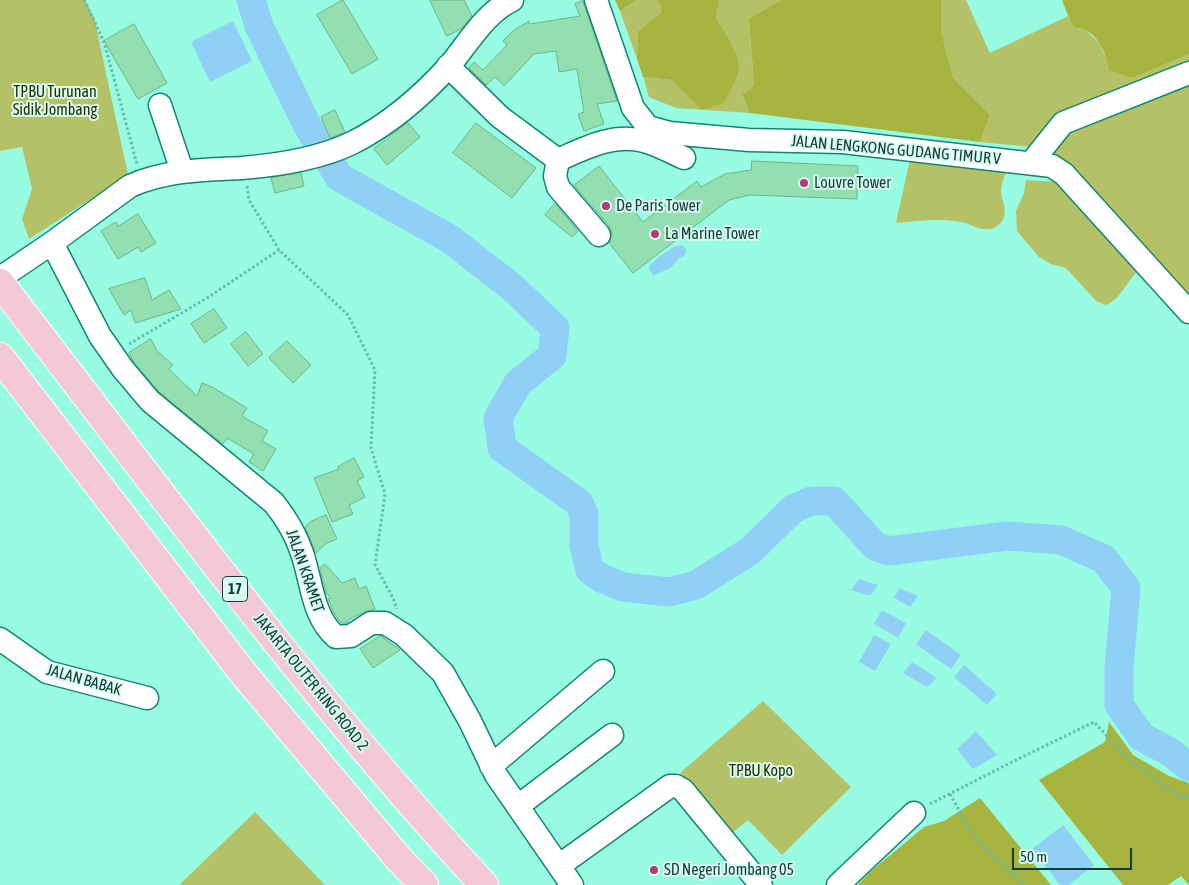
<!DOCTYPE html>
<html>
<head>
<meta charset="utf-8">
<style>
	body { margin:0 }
	#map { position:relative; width:1189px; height:885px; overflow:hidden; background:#98fce3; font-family:"Asap Condensed",sans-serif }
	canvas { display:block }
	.scale { position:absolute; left:1012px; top:848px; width:120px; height:22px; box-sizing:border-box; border:2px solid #133e35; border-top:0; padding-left:6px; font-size:15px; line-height:18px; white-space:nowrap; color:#133e35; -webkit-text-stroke:4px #d8fcf2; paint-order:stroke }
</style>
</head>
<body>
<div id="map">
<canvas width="1189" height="885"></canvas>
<div class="scale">50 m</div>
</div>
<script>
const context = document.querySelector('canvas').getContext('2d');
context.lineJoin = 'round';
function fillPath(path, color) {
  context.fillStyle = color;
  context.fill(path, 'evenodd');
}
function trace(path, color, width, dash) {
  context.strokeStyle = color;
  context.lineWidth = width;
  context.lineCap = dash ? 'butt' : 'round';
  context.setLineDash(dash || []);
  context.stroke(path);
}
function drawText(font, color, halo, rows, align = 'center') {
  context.font = font + ' "Asap Condensed",sans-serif';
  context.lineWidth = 4;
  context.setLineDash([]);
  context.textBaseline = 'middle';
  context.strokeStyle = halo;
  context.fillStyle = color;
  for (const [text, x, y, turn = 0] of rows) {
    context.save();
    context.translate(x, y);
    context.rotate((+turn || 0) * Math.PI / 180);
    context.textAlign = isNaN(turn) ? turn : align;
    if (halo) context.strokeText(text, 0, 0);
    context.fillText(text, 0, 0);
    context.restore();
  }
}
fillPath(new Path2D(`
	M0 0H85L94 17 128 175 29 239 22 219 32 189 22 147 0 151Z
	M637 0H656L661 6V13L638 31 637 59 620 11Z
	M718 0H781L749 20 754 87 742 96 750 113 676 108 649 97 643 77 672 80 701 110 727 35 716 18 719 2Z
	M941 0H966L990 53 1068 16 1077 28 1086 30 1099 43 1107 60 1133 78 1189 54V297L1032 147 980 142 990 115 953 78 941 31Z
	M911 155 1006 172C1004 178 1001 185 1001 191 1001 200 1007 207 1004 217 1003 222 996 228 991 229 980 231 971 224 961 222 940 218 917 221 896 223Z
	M1026 180 1056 182 1137 272C1126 282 1121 299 1106 305L1096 301 1066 268 1051 264 1039 257 1017 231 1016 211 1024 193Z
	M763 701 851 787 782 855 748 820 731 834 680 773Z
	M255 812 325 885H179Z`), '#b4c166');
fillPath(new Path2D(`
	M615 0H637L620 11Z
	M656 0H718L719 1 716 18C724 30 737 51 739 66 740 75 728 94 724 103L701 110 672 80 643 77 637 59 638 31 661 13V6Z
	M781 0H941V31L953 78 990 115 980 142 750 113 742 95 754 86 749 19Z
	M1062 0H1189V54L1133 78 1109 70C1107 56 1099 36 1085 30 1084 29 1078 28 1077 28 1070 23 1065 8 1062 0Z
	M1109 722 1133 755 1169 776 1189 783V885L1181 876 1168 885H1123L1039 780 1105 742Z
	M980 798 1051 885H858L870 872 924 827 944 821Z`), '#a6b43f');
fillPath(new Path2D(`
	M233 21 252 61 210 82 191 42Z
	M682 245 687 250 684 256C678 258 677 262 672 266 667 271 660 271 654 276L649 269V266C658 258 670 246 682 245Z
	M859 579 878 585 870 596 851 590Z
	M899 588 918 596 910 607 894 598Z
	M882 610 906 623 898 638 874 624Z
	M926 630 961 655 951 669 916 644Z
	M874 635 891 644 875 671 859 662Z
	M912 662 937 678 927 687 903 673Z
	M964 665 997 694 987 705 954 677Z
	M976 731 997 755 973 769 957 749Z
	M1063 825 1094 865 1069 885H1060L1032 849Z`), '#90d0f6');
trace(new Path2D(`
	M251 0 259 26 306 123 339 177 450 239 513 288 555 328 552 356 518 383 498 418 502 448 579 503 584 514V546L590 570 601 578 623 587 669 592 696 585 750 551 793 509 811 501H834L875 546 889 551 1007 536 1061 540 1104 559 1126 588 1119 668V705L1142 737 1170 752 1189 767`), '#90d0f6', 29);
const building = new Path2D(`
	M343 0 378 59 352 74 317 15Z
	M430 0H464L472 16 461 29 447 36Z
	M583 1 617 101 597 104 604 124 584 131 578 114 584 112 577 69 559 72 556 51 534 54 504 86 495 77 486 85 469 68 474 62 483 70 507 45 503 41 514 30 529 21V24L580 16 575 4Z
	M134 24 167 83 138 99 104 41Z
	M335 110 345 132 330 138 321 117Z
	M408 123 420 137 387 165 374 149Z
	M476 123 536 168 512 198 453 153Z
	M752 161 858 166 857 199 750 195 729 200 633 273 609 243 612 233 609 226 574 185 599 166 643 222 697 181 701 187 725 174 751 170Z
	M301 173 304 186 275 193 271 178Z
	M555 204 578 231 572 237 545 215Z
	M138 214 156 243 141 252 138 247 118 259 101 231 116 222 118 226Z
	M145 278 152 300 169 290 181 309 135 323 131 310 124 315 109 289Z
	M214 309 227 328 204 343 191 324Z
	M246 332 263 354 248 366 231 344Z
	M151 339 157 351 173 365 169 369 197 396 202 383 212 387 247 408 242 416 268 431 262 441 276 449 263 471 249 462 254 454 227 438 223 444 159 392 134 362 129 353Z
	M287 341 311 365 293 383 269 358Z
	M354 458 364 477 357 481 365 497 349 505 353 514 332 522 314 478 339 469 338 467Z
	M326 515 337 539 327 543 316 553 305 527 310 522Z
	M325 564 342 583 355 578 359 589 366 586 375 609 364 612 348 620V622L347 623H341L334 613 328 599 331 598 326 593 320 568Z
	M381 636 400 650 373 668 360 649Z`);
fillPath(building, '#93dfb0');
trace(building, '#6bb588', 1);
const minor = new Path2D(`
	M596 0 633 108 648 127 670 133 749 140 843 142 1052 166 1064 174 1189 312
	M448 66 500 117 558 160C585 148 613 133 644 141 658 145 671 152 684 158
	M160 105 182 171
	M558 160 555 176 558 187 599 235
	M1031 163 1063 123 1189 73
	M52 243 100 336 123 369 150 401 274 503C286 518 296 535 302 553 312 582 312 616 336 637L351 636 371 623H385L404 635 443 673 470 721 496 775 572 885
	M0 278 52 243 130 186C167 170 202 170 242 168 279 165 319 159 352 143 390 124 422 96 450 65 469 42 485 13 512 0
	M0 639 47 672 147 698
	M491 766 603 671
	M518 806 612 735
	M560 865 670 786H676L683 790 761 885
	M838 885 914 813`);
const highway = new Path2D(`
	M0 283C157 487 309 696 484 885
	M0 357 243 673 399 859 424 885`);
trace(minor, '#108771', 25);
trace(highway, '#fff', 30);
trace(new Path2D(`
	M84 0 104 42 137 164
	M247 186 249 200 279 250 348 315 375 370 371 448 385 494 375 565 393 598 397 609
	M129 344 207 298 279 250
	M950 794 972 834 1023 885
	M930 804 1010 763 1094 722 1131 762 1180 796 1189 797`), '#6abaa7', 3, [2.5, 2.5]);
trace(minor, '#fff', 22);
trace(highway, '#f3c9d8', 28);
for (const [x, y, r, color] of [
	[804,183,5,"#bb3474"],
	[606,206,5,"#bb3474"],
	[655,234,5,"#bb3474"],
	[654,870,5,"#bb3474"]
]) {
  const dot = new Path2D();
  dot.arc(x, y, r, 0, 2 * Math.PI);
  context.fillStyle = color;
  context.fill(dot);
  trace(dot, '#d8fcf2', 2);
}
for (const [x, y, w] of [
	[235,589,25]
]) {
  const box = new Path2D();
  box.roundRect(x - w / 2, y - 12.5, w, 25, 4);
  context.fillStyle = '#d8fcf2';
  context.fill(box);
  trace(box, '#133e35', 1);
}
drawText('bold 15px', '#133e35', null, [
	["17",235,589]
]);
drawText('16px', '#292e00', '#d8fcf2', [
	["TPBU Turunan",55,92],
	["Sidik Jombang",55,110],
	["TPBU Kopo",761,771]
]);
drawText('16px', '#133e35', '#d8fcf2', [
	["JALAN LENGKONG GUDANG TIMUR V",896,150,5],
	["JALAN KRAMET",305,571,71],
	["JALAN BABAK",84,680,16],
	["JAKARTA OUTER RING ROAD 2",311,682,51]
]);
drawText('16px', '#133e35', '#d8fcf2', [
	["Louvre Tower",814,183],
	["De Paris Tower",616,206],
	["La Marine Tower",665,234],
	["SD Negeri Jombang 05",664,870]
], 'left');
</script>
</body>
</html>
